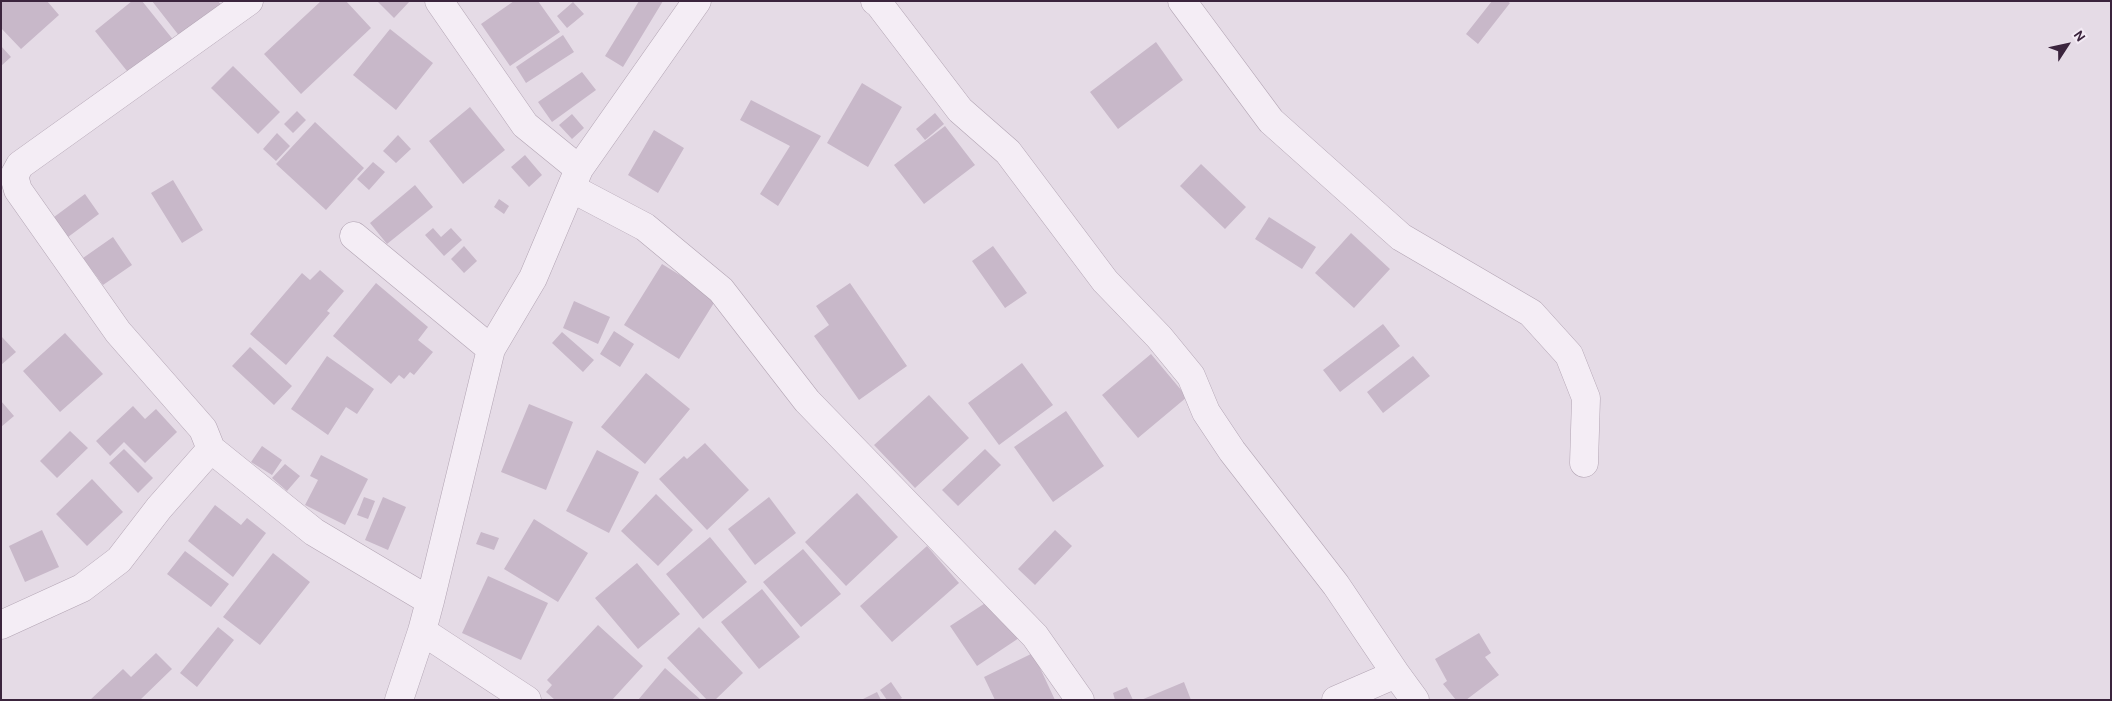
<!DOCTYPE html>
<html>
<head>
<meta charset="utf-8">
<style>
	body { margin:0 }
	#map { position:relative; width:2112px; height:701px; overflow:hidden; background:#e5dbe6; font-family:Karla,sans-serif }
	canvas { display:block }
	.frame { position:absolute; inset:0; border:2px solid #3b243d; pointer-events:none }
	.north { position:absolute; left:2042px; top:20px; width:50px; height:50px; -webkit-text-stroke:4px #f3eaf4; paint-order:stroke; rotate:55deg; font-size:14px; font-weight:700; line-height:20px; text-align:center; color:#3b243d }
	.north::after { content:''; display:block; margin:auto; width:18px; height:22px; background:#3b243d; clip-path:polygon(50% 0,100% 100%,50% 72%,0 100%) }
</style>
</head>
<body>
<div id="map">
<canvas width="2112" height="701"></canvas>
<div class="frame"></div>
<div class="north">N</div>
</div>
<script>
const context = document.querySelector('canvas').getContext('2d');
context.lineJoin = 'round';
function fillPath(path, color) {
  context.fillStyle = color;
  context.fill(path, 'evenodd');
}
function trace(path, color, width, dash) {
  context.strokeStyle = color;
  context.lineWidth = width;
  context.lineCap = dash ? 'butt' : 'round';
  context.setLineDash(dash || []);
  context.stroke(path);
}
fillPath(new Path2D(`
	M1 1H47L59 15 21 49 1 28Z
	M132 1H142L175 42 131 76 95 31Z
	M152 1H218L225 9 184 42Z
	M321 1H346L371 28 301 94 264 54Z
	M377 1H410L394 18Z
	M514 1H538L560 32 510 66 481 24Z
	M639 1H663L623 67 605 56Z
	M1492 1H1507L1510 3 1478 44 1466 34Z
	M573 2 584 14 567 28 557 16Z
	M390 29 433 63 396 110 353 75Z
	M563 35 574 52 526 83 516 67Z
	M1156 42 1183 80 1118 129 1090 92Z
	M1 46 11 57 1 66Z
	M233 66 280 112 258 134 211 88Z
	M582 72 596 90 552 122 538 102Z
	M862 83 902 107 868 167 827 143Z
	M751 100 821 136 778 206 760 194 790 146 740 120Z
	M470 107 505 150 463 184 429 141Z
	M297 111 306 120 293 133 284 124Z
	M935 113 944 124 925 140 916 129Z
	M572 114 584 128 572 139 559 125Z
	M315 122 364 168 326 210 276 164Z
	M945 126 975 165 924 204 894 165Z
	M654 130 684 148 658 193 628 175Z
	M277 133 290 146 276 161 263 149Z
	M398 135 411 149 396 163 383 151Z
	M525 155 542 175 529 187 511 167Z
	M373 162 385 172 369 190 357 179Z
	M1201 164 1246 207 1225 229 1180 186Z
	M173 180 203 230 182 243 151 193Z
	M415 185 433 207 387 244 370 223Z
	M85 194 99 214 60 243 46 223Z
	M499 199 509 206 504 214 494 207Z
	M1269 217 1316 247 1302 269 1255 239Z
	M433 228 441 237 451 228 462 240 444 256 425 235Z
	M1351 233 1390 269 1354 308 1315 273Z
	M113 237 132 265 103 285 83 258Z
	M464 246 477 261 464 273 451 259Z
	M993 246 1027 293 1005 308 972 261Z
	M662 264 717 298 679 359 624 325Z
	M320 270 344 291 327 311 330 313 286 365 250 334 302 273 310 280Z
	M376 283 428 327 418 340 433 352 414 375 410 372 404 379 399 375 391 384 333 336Z
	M850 283 907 366 859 400 814 336 829 325 816 306Z
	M574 301 610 317 598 344 563 328Z
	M1383 324 1400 346 1340 392 1323 370Z
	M614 331 634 344 620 367 600 354Z
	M562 332 594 360 583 372 552 343Z
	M65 333 103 374 60 412 23 371Z
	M1 336 16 352 1 365Z
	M250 347 292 386 274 405 232 366Z
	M1151 354 1187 397 1138 438 1102 395Z
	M327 356 374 389 357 414 346 407 328 435 291 409Z
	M1413 356 1430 376 1383 413 1367 392Z
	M1022 363 1053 405 999 445 968 403Z
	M646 373 690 409 645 464 601 427Z
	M929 395 969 438 915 488 874 445Z
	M1 401 14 416 1 427Z
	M529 404 573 422 546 490 501 472Z
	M133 406 145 419 156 409 177 432 145 463 124 442 110 456 96 441Z
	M1066 411 1104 466 1053 502 1014 447Z
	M70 431 88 448 57 478 40 461Z
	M705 443 749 490 707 530 659 479 684 456 687 459Z
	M262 446 282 460 272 475 251 462Z
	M124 449 153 478 138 493 109 463Z
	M985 449 1001 465 958 506 942 490Z
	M597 450 639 472 609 533 566 511Z
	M321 455 368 479 345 525 305 505 318 480 310 476Z
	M285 464 300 476 287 491 272 478Z
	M92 479 123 512 87 546 56 514Z
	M857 493 898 537 846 586 805 542Z
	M656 494 693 530 658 566 621 531Z
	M364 497 375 501 368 519 357 515Z
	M383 497 406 507 388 550 365 540Z
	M769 497 796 533 755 565 728 529Z
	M215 505 241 525 247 518 266 533 233 577 188 541Z
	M534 519 588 553 558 602 504 569Z
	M42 530 59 567 25 582 9 546Z
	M1055 530 1072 546 1035 585 1018 569Z
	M481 532 499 538 494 550 476 544Z
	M710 537 747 582 703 619 666 574Z
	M927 546 959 583 892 642 860 606Z
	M803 549 841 594 801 627 763 582Z
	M185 551 229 584 211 607 167 574Z
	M273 553 310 582 260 645 223 617Z
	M637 563 680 614 638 649 595 598Z
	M488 576 548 603 521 660 462 633Z
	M762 589 800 637 759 669 721 622Z
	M993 598 1019 638 977 666 950 626Z
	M598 625 643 666 612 700H555L546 692 552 685 547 680Z
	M218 627 234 640 197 687 180 673Z
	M699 627 743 673 715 700H707L667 658Z
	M1479 633 1491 653 1485 657 1499 675 1466 700H1456L1443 684 1447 681 1435 659Z
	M156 653 172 669 140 700H90L123 669 131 677Z
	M1033 653 1055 700H995L984 677Z
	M665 668 701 700H638Z
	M891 682 902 698 899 700H887L880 690Z
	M1184 682 1191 700H1141Z
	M1127 687 1133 700H1115L1113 693Z
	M877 692 881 700H861Z`), '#c8b8c9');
const minor = new Path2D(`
	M439 1 525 125 579 169
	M875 1 879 4 960 110 1008 152 1105 281 1159 337 1191 376 1206 412 1232 451 1336 585 1396 674
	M1182 1 1271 121 1401 237 1531 313 1569 355 1586 398 1584 463
	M571 188 645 227 721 290 807 401 1035 636 1080 700
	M354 236 491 349
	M211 449 314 532 430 601
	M1 625 82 588 119 560 159 508 211 449 203 429 118 332 18 190 14 176 20 165 249 1
	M422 631 527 700
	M399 700 422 631 430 601 491 349 533 278 579 169 697 1
	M1336 700 1396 674 1415 700`);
trace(minor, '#b2a4b3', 29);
trace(minor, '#f4edf5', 28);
</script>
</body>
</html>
